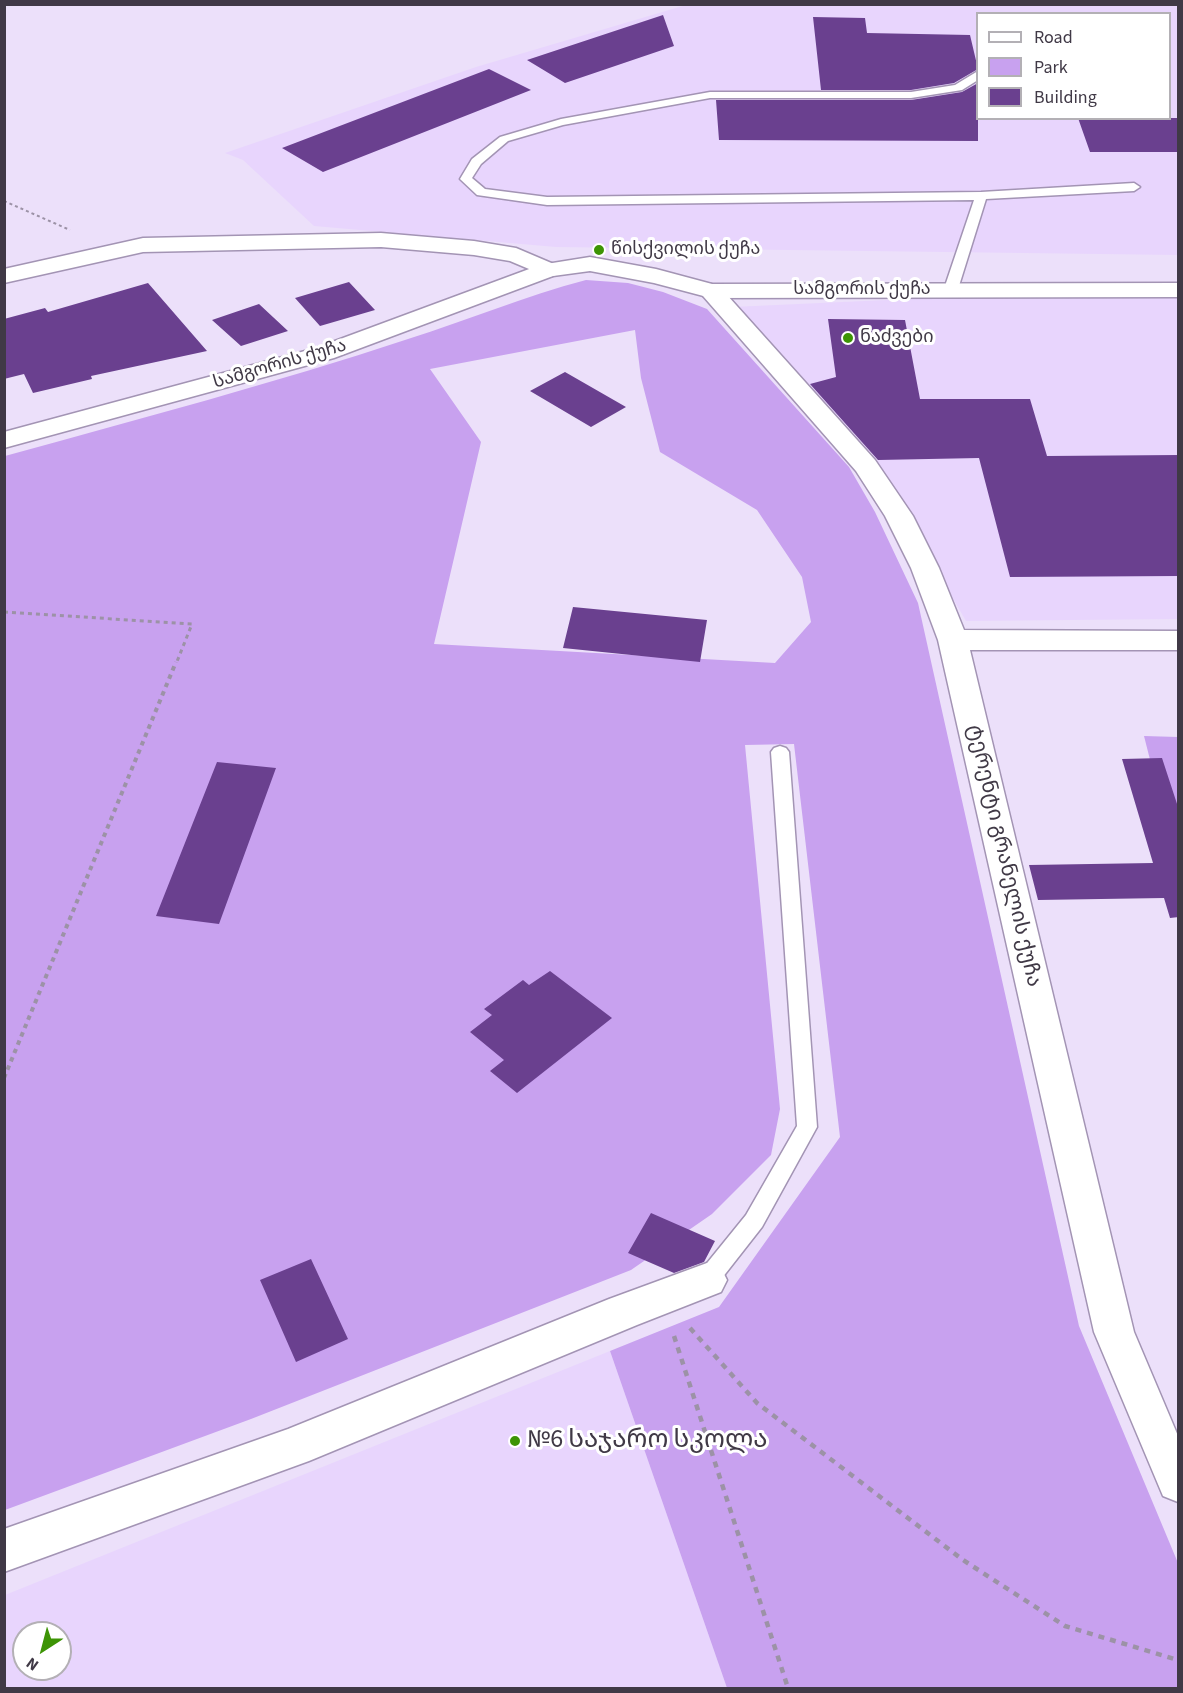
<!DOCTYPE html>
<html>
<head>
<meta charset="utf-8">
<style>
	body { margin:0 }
	#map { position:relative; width:1183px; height:1693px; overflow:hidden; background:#ece0fa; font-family:"Source Sans 3",sans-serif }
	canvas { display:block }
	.frame { position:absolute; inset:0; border:6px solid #403946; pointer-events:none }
	.legend { position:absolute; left:976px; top:12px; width:195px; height:108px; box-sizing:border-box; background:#fff; border:2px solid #b3b0b5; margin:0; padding:8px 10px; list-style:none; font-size:18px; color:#403946 }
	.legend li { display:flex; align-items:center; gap:12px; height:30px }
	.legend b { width:30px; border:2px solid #b3b0b5 }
	.north { position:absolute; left:12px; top:1621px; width:60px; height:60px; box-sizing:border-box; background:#fff; border:2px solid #b3b0b5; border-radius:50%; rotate:216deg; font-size:16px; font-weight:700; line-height:24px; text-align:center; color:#403946 }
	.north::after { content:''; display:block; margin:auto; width:21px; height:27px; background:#3d9405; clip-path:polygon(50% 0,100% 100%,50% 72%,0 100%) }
</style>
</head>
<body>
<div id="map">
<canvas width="1183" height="1693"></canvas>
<div class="frame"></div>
<ul class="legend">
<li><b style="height:8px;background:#fff"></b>Road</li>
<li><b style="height:16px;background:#c8a1ef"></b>Park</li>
<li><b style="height:16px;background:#6a408f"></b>Building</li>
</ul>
<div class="north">N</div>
</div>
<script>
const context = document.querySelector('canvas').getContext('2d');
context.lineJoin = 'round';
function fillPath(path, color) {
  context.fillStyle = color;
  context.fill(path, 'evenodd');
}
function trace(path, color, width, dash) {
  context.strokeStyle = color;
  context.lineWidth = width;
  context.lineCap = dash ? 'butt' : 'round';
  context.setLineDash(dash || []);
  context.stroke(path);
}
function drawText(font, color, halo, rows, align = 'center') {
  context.font = font + ' "Source Sans 3","Noto Sans Georgian",sans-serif';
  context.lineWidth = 6;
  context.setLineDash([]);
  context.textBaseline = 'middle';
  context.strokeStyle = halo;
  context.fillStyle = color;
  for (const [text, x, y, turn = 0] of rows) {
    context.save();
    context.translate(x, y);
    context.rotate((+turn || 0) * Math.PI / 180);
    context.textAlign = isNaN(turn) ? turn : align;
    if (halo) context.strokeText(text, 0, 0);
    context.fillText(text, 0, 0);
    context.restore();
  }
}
fillPath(new Path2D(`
	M686 5H1178V255L556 247 314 226 243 160 225 153 476 67ZM978 14H1170V118H978Z
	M975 296 1178 298V619L966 621 879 471 732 307Z
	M610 1351 727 1688H5V1595ZM24 1633H60V1669H24Z`), '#e8d5fd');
fillPath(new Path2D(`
	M586 280 628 283 663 292 707 309 849 467 875 512 918 603 1079 1326 1178 1563V1688H727L610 1351 719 1307 840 1137 794 744 745 745 780 1109 771 1155 712 1214 631 1270 251 1419 5 1510V456C139 419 275 383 408 339 468 320 525 296 586 280ZM635 330 641 378 660 452 757 510 802 577 811 622 775 663 434 644 481 442 430 369Z
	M1144 736 1178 737V870Z`), '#c8a1ef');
fillPath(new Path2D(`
	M663 15 674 46 565 83 527 60Z
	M813 17 865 18 867 33 970 35 978 69 954 83 911 90H821Z
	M489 69 531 90 323 172 282 148Z
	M978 83V141L719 140 716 100H911L962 92Z
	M1078 118H1179V152H1090Z
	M349 282 375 310 320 326 295 298Z
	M148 283 207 351 91 376 92 379 33 393 24 374 4 379V319L45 308 48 312Z
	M259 304 288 331 241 346 212 320Z
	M828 319 905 320 920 399H1030L1047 456 1179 455V576L1010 577 979 458 878 460 810 384 836 377Z
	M565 372 626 407 591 427 530 391Z
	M573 607 707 620 700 662 563 648Z
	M1162 758 1179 810V917L1170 918 1164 898 1038 900 1029 865 1153 863 1122 759Z
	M217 762 276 768 219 924 156 916Z
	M550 971 612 1018 517 1093 490 1071 504 1060 470 1032 492 1015 484 1009 523 980 529 985Z
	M651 1213 715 1241 704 1262 674 1273 628 1253Z
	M311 1259 348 1339 296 1362 260 1280Z`), '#6a408f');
const service = new Path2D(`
	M978 71V80L962 90 911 98H710L563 125 508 141 481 164 472 178 485 189 547 197 981 192 1134 183 1140 187 1134 191 986 199 958 289 951 293 944 289 974 200 547 205 477 195 460 179 472 159 500 137 561 119 710 92H911L955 85Z
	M780 746 786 748 789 752 817 1127 762 1227 715 1287 707 1290 699 1287 696 1280 699 1273 746 1215 797 1126 771 752 774 748Z`);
const minor = new Path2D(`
	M381 233 474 241 516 248 556 265 560 270 556 275 548 277 510 261 474 255 381 247 143 252 4 283V269L143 238Z
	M711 284 719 286 875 460 913 516 939 568 964 630 1178 631V650H970L1134 1332 1178 1436V1502L1163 1496 1094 1332 938 640 911 568 885 516 856 471 703 296 699 291 703 286Z
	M707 1263 721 1268 727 1280 721 1292 637 1325 309 1461 4 1572V1529L288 1429 609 1299Z`);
const tertiary = new Path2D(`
	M590 257 656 269 712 284 1178 283V297L711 298 654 283 590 271 553 276 334 358 4 448V432L316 348 540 265Z`);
trace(service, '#a394b4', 3);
trace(minor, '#a394b4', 3);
trace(tertiary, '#a394b4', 3);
trace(new Path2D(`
	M4 201 70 230`), '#9c92a6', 2, [3, 3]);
trace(new Path2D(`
	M4 612 192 624 176 664`), '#9c92a6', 3, [4, 4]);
trace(new Path2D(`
	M4 1078 176 662`), '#9c92a6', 4, [4.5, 4.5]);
trace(new Path2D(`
	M690 1328 757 1403 963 1560 1065 1626 1178 1660
	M674 1336 788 1688`), '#9c92a6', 4.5, [6, 6]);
fillPath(service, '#fff');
fillPath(minor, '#fff');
fillPath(tertiary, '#fff');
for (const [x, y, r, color] of [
	[599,250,6,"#3d9405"],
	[848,338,6,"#3d9405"],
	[515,1441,6,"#3d9405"]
]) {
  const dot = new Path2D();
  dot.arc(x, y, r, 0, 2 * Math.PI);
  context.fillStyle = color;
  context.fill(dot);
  trace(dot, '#fff', 2);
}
drawText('18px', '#403946', '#fff', [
	["წისქვილის ქუჩა",611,250],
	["ნაძვები",860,338]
], 'left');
drawText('18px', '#403946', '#fff', [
	["სამგორის ქუჩა",862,290],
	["სამგორის ქუჩა",280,365,-16]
]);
drawText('21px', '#403946', '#fff', [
	["ტერენტი გრანელის ქუჩა",1003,856,77]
]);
drawText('26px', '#403946', '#fff', [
	["№6 საჯარო სკოლა",527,1441]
], 'left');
</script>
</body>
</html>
